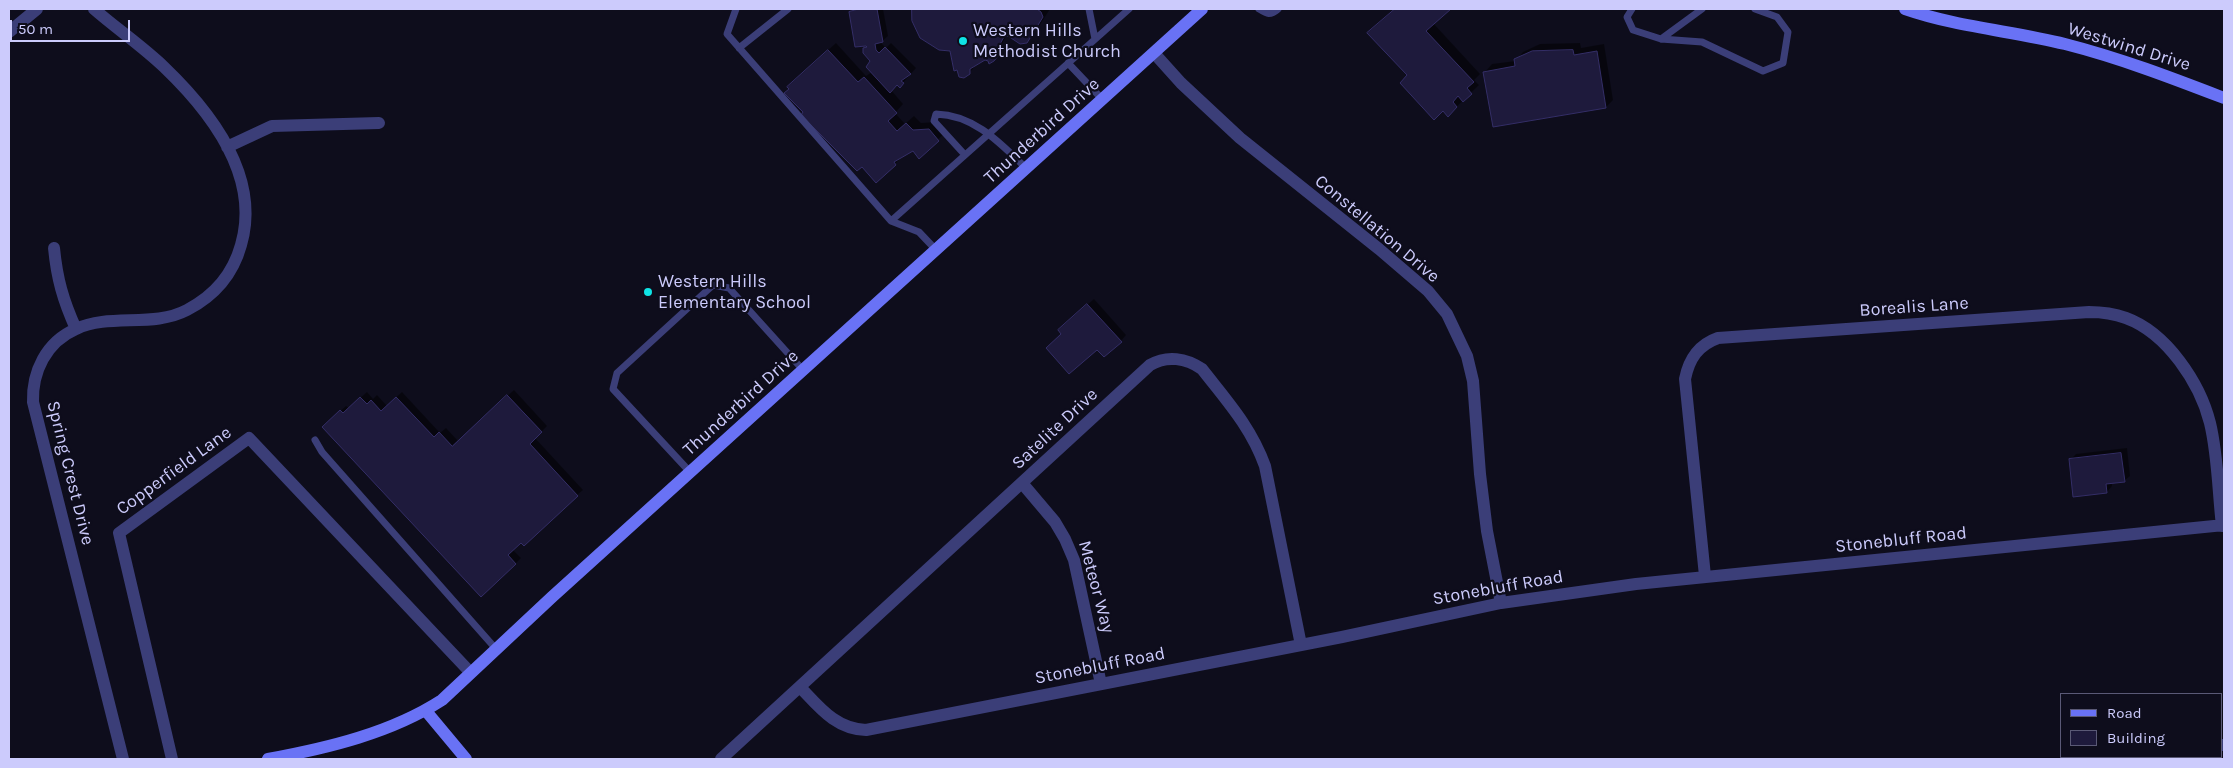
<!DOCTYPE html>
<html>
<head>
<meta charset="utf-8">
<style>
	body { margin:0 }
	#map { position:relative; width:2233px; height:768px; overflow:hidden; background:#0e0d1c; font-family:Karla,sans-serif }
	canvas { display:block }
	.frame { position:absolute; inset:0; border:10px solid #cccbfc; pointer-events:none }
	.legend { position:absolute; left:2060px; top:693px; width:162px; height:65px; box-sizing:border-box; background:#0e0d1c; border:1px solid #5a5976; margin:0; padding:6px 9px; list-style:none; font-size:15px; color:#cccbfc }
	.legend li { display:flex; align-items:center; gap:10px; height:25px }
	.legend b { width:25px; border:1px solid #5a5976 }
	.scale { position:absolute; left:10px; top:20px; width:120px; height:22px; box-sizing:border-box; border:2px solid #cccbfc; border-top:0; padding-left:6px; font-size:15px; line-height:18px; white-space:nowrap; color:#cccbfc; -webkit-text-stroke:4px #0e0d1c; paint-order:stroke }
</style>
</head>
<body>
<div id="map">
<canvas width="2233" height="768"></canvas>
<div class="frame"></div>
<ul class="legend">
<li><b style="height:6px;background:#6972f5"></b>Road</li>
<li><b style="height:14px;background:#1e1a3c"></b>Building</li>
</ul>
<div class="scale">50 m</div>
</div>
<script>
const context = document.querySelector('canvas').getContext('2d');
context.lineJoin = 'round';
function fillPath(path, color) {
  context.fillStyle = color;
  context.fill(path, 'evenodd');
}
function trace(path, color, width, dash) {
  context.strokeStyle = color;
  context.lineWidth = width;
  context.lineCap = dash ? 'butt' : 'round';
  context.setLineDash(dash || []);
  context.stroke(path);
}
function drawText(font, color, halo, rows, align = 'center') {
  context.font = font + ' Karla,sans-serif';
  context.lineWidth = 4.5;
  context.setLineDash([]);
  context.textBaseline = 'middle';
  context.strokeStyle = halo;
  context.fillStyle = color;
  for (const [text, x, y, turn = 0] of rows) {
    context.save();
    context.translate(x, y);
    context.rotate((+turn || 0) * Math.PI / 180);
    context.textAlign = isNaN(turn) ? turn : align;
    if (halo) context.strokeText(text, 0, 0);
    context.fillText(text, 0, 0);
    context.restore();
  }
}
fillPath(new Path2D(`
	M854 9H883L888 36 881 42 882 44 886 48 891 43 916 68 900 86 897 84 891 90 903 104 895 113 905 124 914 116 921 123 936 122 946 132 919 157 913 150 903 156 876 182 862 166 805 112 790 88 796 79 836 43 866 76 872 72V61L864 48 868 44 850 12Z
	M913 9H1050L1034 34 1026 42 1007 34 1003 42 1002 46 1004 48 1002 52 994 60 985 59 977 64 969 73 951 49 913 21Z
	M1395 9H1449L1433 23 1480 74 1474 80 1479 85 1448 115 1409 75 1376 25Z
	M1580 43 1581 48 1604 44 1613 100 1606 107 1485 72 1492 64 1516 61 1523 52 1540 44Z
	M1094 299 1126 335 1121 341 1097 348 1063 334 1065 324Z
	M514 390 547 426 535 438 583 490 512 549 521 558 515 564 329 421 346 406 349 408 367 392 373 399 377 395 387 406 402 392 440 433 446 428 458 441Z
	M2127 448 2130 476 2124 481 2112 483V486L2107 492 2070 460 2076 454Z`), '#0007');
const building = new Path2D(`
	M859 9H877L883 42 875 44 876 50 879 53 885 47 911 74 901 81 904 83 900 88 897 85 890 93 866 67 870 61 863 53V48L867 47 866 46 855 47 849 12Z
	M912 9H1037L1041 12 1043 17 1027 43 1020 44 1008 36 1004 37 996 51 995 54 998 56 994 61 989 64 988 61 985 60 970 69V74L964 78 959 77 957 70 954 71 950 51 939 50 920 38 912 21Z
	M1395 9H1451L1426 31 1474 82 1467 88 1472 94 1463 102 1458 96 1453 102 1457 107 1448 117 1443 111 1434 120 1400 83 1407 75 1367 33Z
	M828 50 858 82 864 77 897 113 888 121 897 131 906 123 913 130 929 129 939 141 919 159 913 151 894 162 896 165 876 183 862 167 857 171 801 115 803 112 784 93 789 89 787 87Z
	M1573 50 1574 55 1597 51 1606 108 1493 127 1483 72 1515 66 1514 59 1532 51Z
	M1087 304 1122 342 1104 357 1097 350 1069 374 1046 348 1061 334 1058 330Z
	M507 395 542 432 530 444 578 496 524 546 521 543 508 555 516 564 481 597 322 427 340 410 343 413 360 397 367 404 371 400 381 411 396 397 434 437 439 432 452 446Z
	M2121 453 2125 482 2106 484 2107 493 2073 497 2069 459Z`);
fillPath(building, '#1e1a3c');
trace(building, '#342e67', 1);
trace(new Path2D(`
	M736 9 727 34 891 221 919 232 937 251
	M1089 9 1095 39
	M1259 9C1267 14 1270 16 1278 9
	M1632 9 1627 17 1633 30 1661 39 1702 42 1763 71 1783 63 1788 32 1777 17 1755 9
	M1661 39 1702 9
	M739 48 788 9
	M1068 63 1102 99
	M965 155 934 121 936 114C975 115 1001 144 1027 169
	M891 221 1129 9
	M315 440 322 452 496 649
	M690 472 613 389 617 373 713 285 729 288 803 370`), '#3b3e78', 7);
trace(new Path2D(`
	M94 9C117 29 142 46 164 67 211 112 261 177 241 245 233 274 214 296 187 310 153 328 110 313 76 329 46 342 32 372 33 402L123 759
	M9 32 37 9
	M1154 53 1181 83 1240 138 1379 249 1428 291 1447 314 1467 356 1473 381 1480 474 1487 531 1501 603
	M227 147 272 126 379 123
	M54 248C57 279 63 300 76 329
	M1022 483 1055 522 1065 539 1074 560 1101 684
	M1705 576 1685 379C1689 359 1698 345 1718 338L2089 312C2101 312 2115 314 2126 318 2167 333 2200 383 2210 423 2218 456 2218 492 2222 526
	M800 687C820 708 836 729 866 730L1342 637 1501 603 1636 584 2224 525
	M2222 745H2224
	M172 759 119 533 249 438 470 672
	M721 759 1150 365C1167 355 1186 358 1202 369 1227 401 1251 427 1265 466L1301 645
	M2121 759 2139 757`), '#3b3e78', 12);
trace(new Path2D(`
	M1905 9C1957 27 2012 31 2065 44 2120 58 2172 78 2224 98
	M426 711 466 759
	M268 759C328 748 391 733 442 700L552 597 1202 9`), '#6972f5', 12);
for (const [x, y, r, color] of [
	[963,41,5,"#0fe3e5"],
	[648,292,5,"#0fe3e5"]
]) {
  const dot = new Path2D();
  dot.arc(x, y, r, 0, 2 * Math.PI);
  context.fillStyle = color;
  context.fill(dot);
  trace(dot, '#0e0d1c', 2);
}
drawText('18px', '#cccbfc', '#0e0d1c', [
	["Western Hills",973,31],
	["Methodist Church",973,52],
	["Western Hills",658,282],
	["Elementary School",658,303]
], 'left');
drawText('18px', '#cccbfc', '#0e0d1c', [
	["Westwind Drive",2129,47,17],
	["Thunderbird Drive",1042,131,-42],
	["Constellation Drive",1377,229,40],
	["Borealis Lane",1914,307,-4],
	["Thunderbird Drive",741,403,-42],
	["Satelite Drive",1055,429,-43],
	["Copperfield Lane",174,471,-36],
	["Spring Crest Drive",70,473,76],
	["Stonebluff Road",1901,540,-6],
	["Meteor Way",1096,587,75],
	["Stonebluff Road",1498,588,-10],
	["Stonebluff Road",1100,666,-11]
]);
</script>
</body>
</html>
